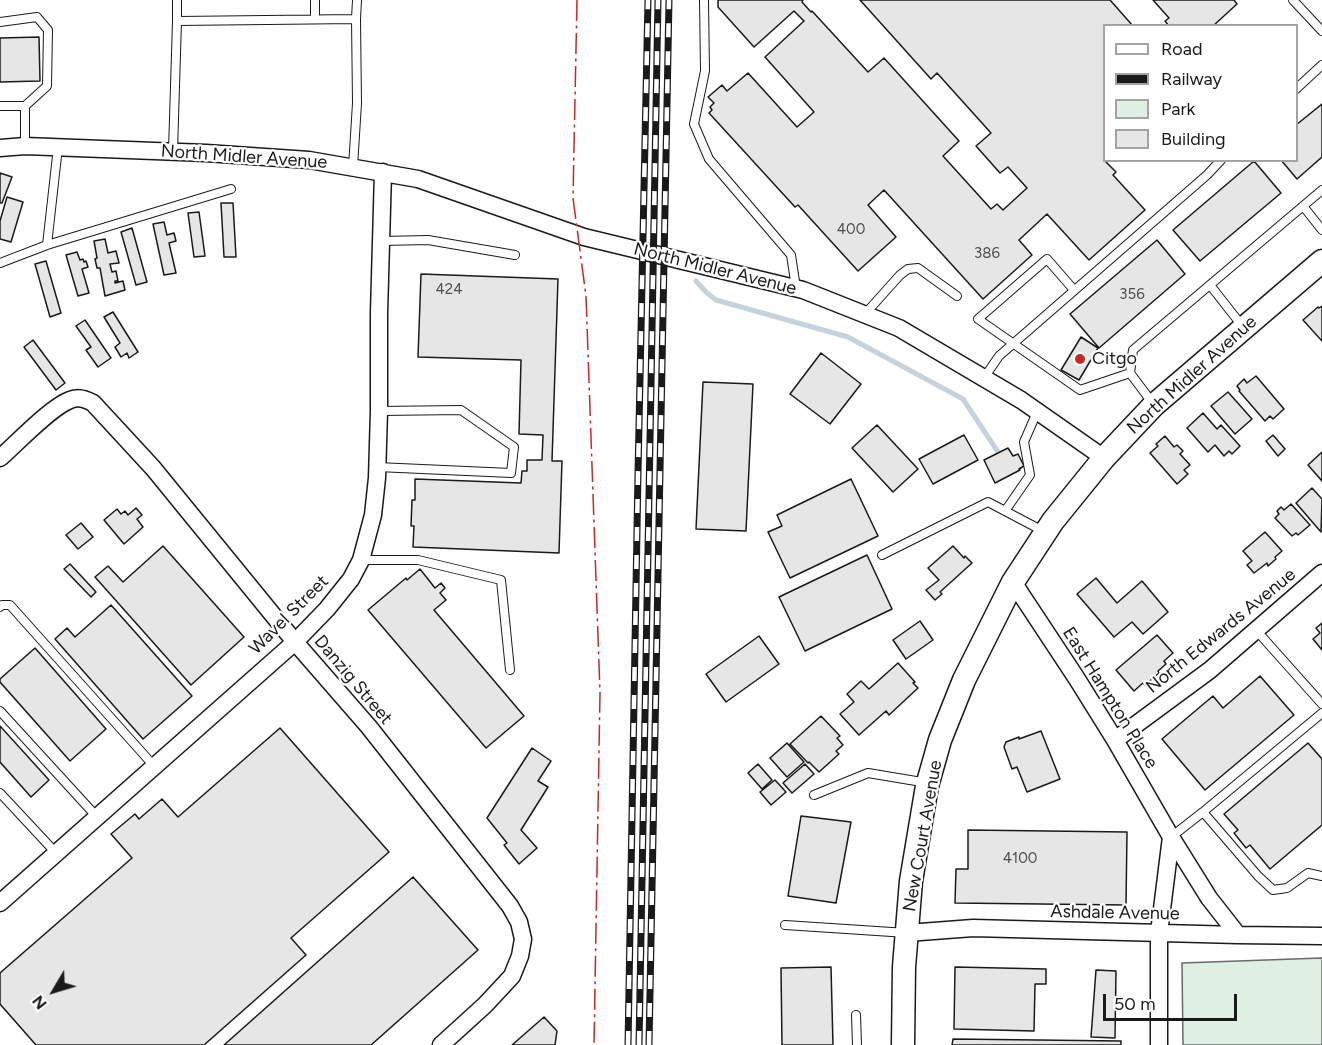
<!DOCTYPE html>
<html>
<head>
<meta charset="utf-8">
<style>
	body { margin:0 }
	#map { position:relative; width:1322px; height:1045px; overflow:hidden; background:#fff; font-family:Figtree,sans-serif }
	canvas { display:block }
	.legend { position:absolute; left:1103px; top:24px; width:195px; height:138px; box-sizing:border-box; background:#fff; border:2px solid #a3a3a3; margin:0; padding:8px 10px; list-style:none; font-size:18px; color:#1a1a1a }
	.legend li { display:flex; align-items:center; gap:12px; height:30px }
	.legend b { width:30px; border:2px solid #a3a3a3 }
	.north { position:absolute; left:24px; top:961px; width:60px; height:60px; -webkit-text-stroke:4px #fff; paint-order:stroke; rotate:232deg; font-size:16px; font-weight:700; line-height:24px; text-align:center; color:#1a1a1a }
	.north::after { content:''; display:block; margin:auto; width:21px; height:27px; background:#1a1a1a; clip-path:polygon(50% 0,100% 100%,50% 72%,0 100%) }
	.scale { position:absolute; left:1103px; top:994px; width:134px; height:27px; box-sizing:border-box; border:3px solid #1a1a1a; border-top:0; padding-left:8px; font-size:18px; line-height:21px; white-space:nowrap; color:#1a1a1a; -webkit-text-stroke:4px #fff; paint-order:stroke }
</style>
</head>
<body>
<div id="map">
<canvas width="1322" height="1045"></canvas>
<ul class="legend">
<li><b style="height:8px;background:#fff"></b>Road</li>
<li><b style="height:8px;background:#1a1a1a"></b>Railway</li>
<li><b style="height:16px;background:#e0efe3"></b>Park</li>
<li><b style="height:16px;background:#e6e6e6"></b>Building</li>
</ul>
<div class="north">N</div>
<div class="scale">50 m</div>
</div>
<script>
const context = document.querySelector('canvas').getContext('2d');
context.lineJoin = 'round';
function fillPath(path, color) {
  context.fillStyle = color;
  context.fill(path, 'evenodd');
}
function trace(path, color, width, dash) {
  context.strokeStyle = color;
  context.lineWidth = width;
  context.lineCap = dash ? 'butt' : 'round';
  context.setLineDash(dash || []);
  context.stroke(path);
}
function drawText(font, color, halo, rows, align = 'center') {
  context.font = font + ' Figtree,sans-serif';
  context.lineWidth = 4.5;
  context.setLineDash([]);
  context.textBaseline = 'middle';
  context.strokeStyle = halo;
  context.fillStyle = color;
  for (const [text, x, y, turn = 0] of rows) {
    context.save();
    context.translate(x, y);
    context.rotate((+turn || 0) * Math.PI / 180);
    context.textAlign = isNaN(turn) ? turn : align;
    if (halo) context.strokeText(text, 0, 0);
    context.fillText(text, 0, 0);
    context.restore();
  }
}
const green = new Path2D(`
	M1322 958V1045H1183L1182 963Z`);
fillPath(green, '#e0efe3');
trace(green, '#6a6a6a', 1.5);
trace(new Path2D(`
	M696 281 707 293 716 300 848 337 963 399 998 452`), '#c6d2dc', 5);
const building = new Path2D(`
	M718 0H803L802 2 811 12 812 11 868 72 884 58 959 141 943 156 991 209 997 204 1003 210 1027 188 1008 167 1000 173 976 146 991 133 937 73 931 79 860 0H1110L1133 26H1104V160L1116 172 1113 175 1145 210 1089 260 1047 214 1019 240 1032 255 983 299 884 190 868 205 896 237 858 271 798 205 795 207 709 113 712 110 710 107 714 103 708 97 722 85 727 91 748 73 797 127 814 112 765 57 804 21 794 11 754 47 718 7Z
	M1153 0H1234L1237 4 1213 26H1169L1165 21 1169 18Z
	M39 37 40 81 0 82V38Z
	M1322 104V157L1297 179 1281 160H1296V125Z
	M1254 161 1281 193 1200 261 1173 230Z
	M0 173 12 177 2 203H0Z
	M7 197 23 202 11 242 0 239V221Z
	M221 203H233L236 257H224Z
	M199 212 205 256 194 257 188 213Z
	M164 222 167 235 174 233 176 241 169 243 176 273 164 275 153 224Z
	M132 228 147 282 136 285 121 232Z
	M105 239 108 253 116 251 119 263 110 264 112 272 116 271 118 281H115V283L123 281 125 290 105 296 100 268H97L95 259 97 258 94 241Z
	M1157 240 1185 274 1099 348 1070 314Z
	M77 252 80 260 83 259 84 262 86 261 88 267 82 269 89 293 78 296 66 255Z
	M46 261 61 313 50 317 35 264Z
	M421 274 558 279 552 461H562L559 553 413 547 414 526H411L412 500H415V479L521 483 522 471H527V460H542L543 435 519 434 521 360 418 357Z
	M1322 306V341L1303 320 1318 307 1319 308Z
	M113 312 138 352 129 358 127 353 121 357 115 347 120 343 104 317Z
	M85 320 111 358 98 367 86 350 91 347 76 326Z
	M1081 337 1098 348 1079 380 1061 370Z
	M33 340 65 383 56 390 24 347Z
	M821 353 861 384 830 424 790 394Z
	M1256 376 1284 409 1273 419 1270 416 1265 421 1239 391 1240 390 1237 386 1244 379 1247 383Z
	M703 382 753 384 746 531 696 529Z
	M1228 392 1252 419 1235 434 1211 406Z
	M1203 413 1217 429 1221 425 1240 446 1232 454 1229 451 1224 456 1215 445 1208 452 1187 428Z
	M877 425 918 469 893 492 852 448Z
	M964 435 978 460 933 484 919 459Z
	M1273 435 1285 449 1278 456 1266 441Z
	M1165 436 1174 447 1177 445 1183 451 1180 454 1190 465 1184 470 1188 474 1177 484 1150 453 1158 446 1156 444Z
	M1008 448 1013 456 1018 454 1024 466 1019 469 1020 470 995 483 984 460Z
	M1322 452V481L1308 465Z
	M851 479 878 536 790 578 768 532 782 526 777 515Z
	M1312 488 1322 499 1321 532 1296 503Z
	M1291 504 1310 525 1298 535 1296 533 1292 536 1275 518 1279 514 1277 511 1281 507 1284 510Z
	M136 508 142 515 137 519 143 527 124 544 104 520 117 509 121 514 125 511 128 515Z
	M81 523 93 537 78 549 66 535Z
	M1265 532 1282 551 1275 557 1276 559 1268 566 1267 563 1254 573 1247 565 1252 561 1243 551Z
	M163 546 244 637 191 685 95 577 108 566 123 582Z
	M953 546 964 558 965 556 972 563 940 592 942 594 935 600 926 590 939 580 928 568Z
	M867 555 892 609 805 651 779 597Z
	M70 564 96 592 91 597 64 569Z
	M420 569 435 588 441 583 445 588 440 593 446 600 434 610 524 716 486 748 368 610 406 578 407 580Z
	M1096 578 1117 603 1142 581 1168 612 1143 634 1132 622 1114 637 1077 594Z
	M111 605 192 696 143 739 55 639 67 628 75 637Z
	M920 621 933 640 906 659 893 640Z
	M1322 623V650L1313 639 1320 633 1316 628Z
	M1157 635 1173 653 1164 661 1166 664 1158 671 1159 673 1145 685 1143 683 1134 691 1116 670Z
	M759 636 779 664 726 702 706 674Z
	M35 648 106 729 70 761 0 682V679Z
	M898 663 915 682 913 683 918 688 889 715 886 711 859 735 840 714 854 702 847 694 861 681 869 689Z
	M1260 676 1294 715 1205 790 1162 739 1213 696 1223 708Z
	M821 716 840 736 837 738 843 745 836 751 839 754 819 772 809 762 808 763 790 744Z
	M0 726 49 780 31 797 0 762Z
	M280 728 389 852 291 938 306 955 204 1045H36L0 1004V973L132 858 111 834 135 814 139 819 162 799 178 817Z
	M1041 731 1060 779 1027 792 1017 767 1012 769 1004 747 1006 742 1019 737V739Z
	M787 743 804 762 787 777 770 758Z
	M1308 743 1322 759V825L1270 869 1250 845 1246 848 1234 833 1238 830 1224 814Z
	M532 748 551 761 538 781 548 787 521 830 537 848 519 864 504 845 507 843 487 818Z
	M758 764 772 780 762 789 748 773Z
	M805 764 814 774 792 793 783 783Z
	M775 780 786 792 771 805 760 792Z
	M801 816 851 822 836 903 788 896Z
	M968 830 1127 832 1126 905 955 903 956 869H968Z
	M413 877 478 950 371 1045H224Z
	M831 967 833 1045H782L781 968Z
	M955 967 1046 969V984H1035L1034 1031 954 1029Z
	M1096 970 1116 971 1115 1038 1091 1037Z
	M544 1017 557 1031 555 1045H512Z
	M953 1039 1121 1041V1045H952Z`);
fillPath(building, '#e6e6e6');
trace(building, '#1a1a1a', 1.5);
const service = new Path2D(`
	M315 0V19
	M704 0 705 71 694 124 709 159 791 255 796 288
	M1293 0 1322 31
	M356 19 357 0
	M177 21V0
	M0 22 37 17 48 30 47 86 25 106V146
	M1296 89 1322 65
	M0 106H25
	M173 151 177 21 356 19 357 103 353 167
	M1303 206 1322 230
	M381 241 428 240 515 255
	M47 245 58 147
	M0 263 47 245 231 189
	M1210 285 1243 327
	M1074 290 1047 259 978 319 1080 390 1130 373
	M865 314 900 275 908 269 918 268 957 296
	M984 378 999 356 1207 175 1221 160
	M1154 405 1130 373 1133 350 1322 190
	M377 467 511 473 514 447 461 410 379 411
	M1005 511 1030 475 1024 442 1037 412
	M882 555 988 502 1045 532
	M361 560H418L501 580 510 670
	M0 607 2 605H10L154 766
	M1256 630 1322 704
	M0 711 97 817
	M0 793 56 853
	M814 795 868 773 928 783
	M1203 812 1258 876 1273 890 1287 888 1308 873 1322 876
	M1171 837 1203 812 1322 713
	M785 925 907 933
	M856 1015 857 1045`);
const minor = new Path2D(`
	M0 148 25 146 206 153 309 160 418 179 584 237 803 290 899 328 1021 400 1104 458
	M0 458C17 443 51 407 70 400 78 396 86 399 93 403L153 468 295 642 369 727 510 906 519 922 523 939 520 956 512 976 485 1005 441 1045
	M1013 582 1077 679 1115 740 1171 837 1159 933V1045
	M1115 740 1210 670 1322 573
	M1171 837 1209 898 1238 935
	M0 903 295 642 327 609 351 579 361 560 373 515 377 478 379 411V313L383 172
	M907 933 973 928 1238 935 1322 936`);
const secondary = new Path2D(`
	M903 1045 904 967 911 881 927 786 940 740 964 680 1013 582 1053 521 1104 458 1154 405 1322 261`);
trace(service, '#1a1a1a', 10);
trace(minor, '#1a1a1a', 19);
trace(secondary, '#1a1a1a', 25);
trace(service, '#fff', 8);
trace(minor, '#fff', 16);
trace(secondary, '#fff', 22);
const rail = new Path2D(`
	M628 1045 638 473 648 0
	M639 1045 658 0
	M649 1045 669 0`);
trace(rail, '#1a1a1a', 7);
trace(rail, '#fff', 4.5, [14]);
trace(new Path2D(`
	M577 0 573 198 586 296 600 693 594 1045`), '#c62828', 1.5, [21, 4.5, 3, 4.5]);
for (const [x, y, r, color] of [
	[1080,359,6,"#c62828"]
]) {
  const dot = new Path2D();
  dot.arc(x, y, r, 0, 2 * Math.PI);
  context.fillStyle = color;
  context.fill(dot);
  trace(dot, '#fff', 2);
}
drawText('15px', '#4d4d4d', null, [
	["400",851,230],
	["386",987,254],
	["424",449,290],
	["356",1132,295],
	["4100",1020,859]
]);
drawText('18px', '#1a1a1a', '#fff', [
	["North Midler Avenue",244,157,4],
	["North Midler Avenue",715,269,14],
	["North Midler Avenue",1192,375,-42],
	["Wavel Street",289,615,-45],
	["North Edwards Avenue",1221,631,-39],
	["Danzig Street",353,680,50],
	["East Hampton Place",1110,698,58],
	["New Court Avenue",923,836,-80],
	["Ashdale Avenue",1115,913,1]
]);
drawText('18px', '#1a1a1a', '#fff', [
	["Citgo",1092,359]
], 'left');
</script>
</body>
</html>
